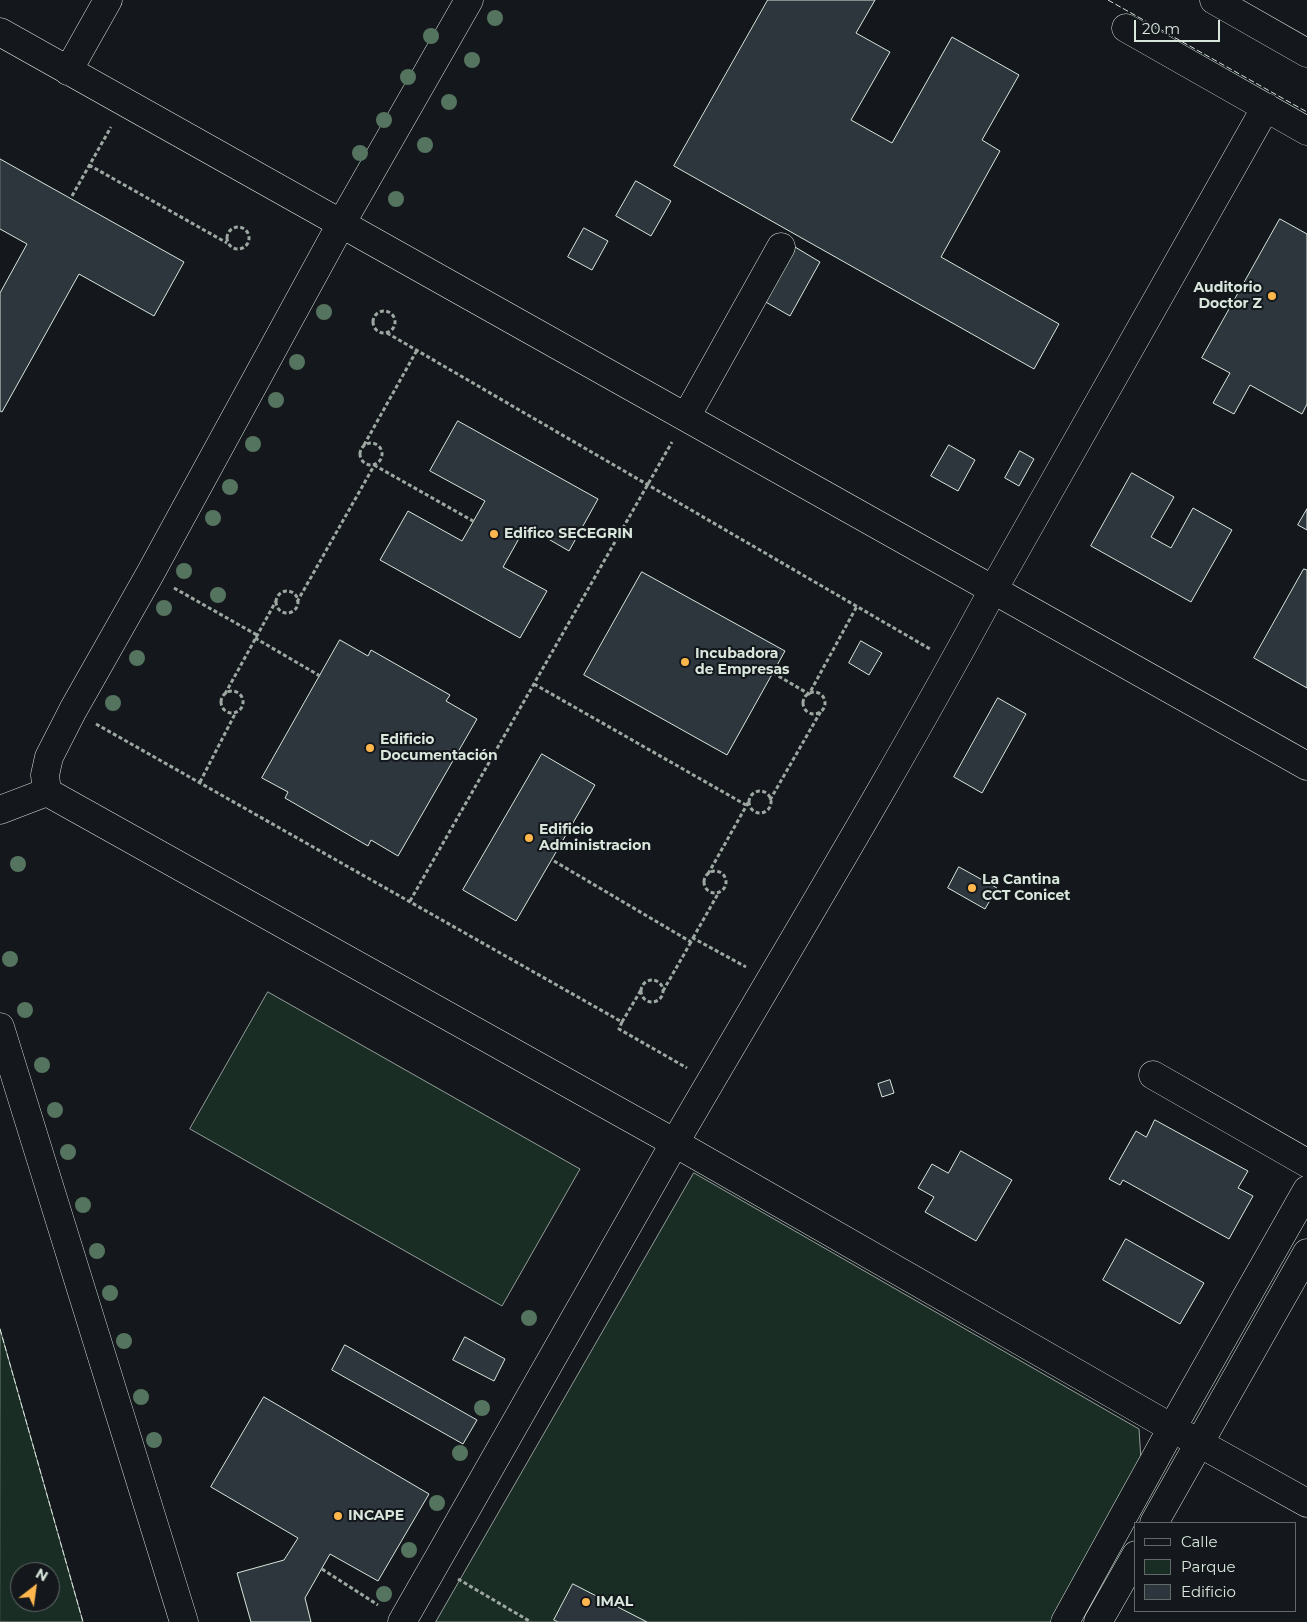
<!DOCTYPE html>
<html>
<head>
<meta charset="utf-8">
<style>
	body { margin:0 }
	#map { position:relative; width:1307px; height:1622px; overflow:hidden; background:#14181c; font-family:Montserrat,sans-serif }
	canvas { display:block }
	.legend { position:absolute; left:1134px; top:1522px; width:162px; height:90px; box-sizing:border-box; background:#14181c; border:1px solid #626a69; margin:0; padding:6px 9px; list-style:none; font-size:15px; color:#d8e6dc }
	.legend li { display:flex; align-items:center; gap:10px; height:25px }
	.legend b { width:25px; border:1px solid #626a69 }
	.north { position:absolute; left:10px; top:1562px; width:50px; height:50px; box-sizing:border-box; background:#14181c; border:1px solid #626a69; border-radius:50%; rotate:30deg; font-size:14px; font-weight:700; line-height:20px; text-align:center; color:#d8e6dc }
	.north::after { content:''; display:block; margin:auto; width:18px; height:22px; background:#ffb74d; clip-path:polygon(50% 0,100% 100%,50% 72%,0 100%) }
	.scale { position:absolute; left:1134px; top:20px; width:86px; height:22px; box-sizing:border-box; border:2px solid #d8e6dc; border-top:0; padding-left:6px; font-size:15px; line-height:18px; white-space:nowrap; color:#d8e6dc; -webkit-text-stroke:4px #14181c; paint-order:stroke }
</style>
</head>
<body>
<div id="map">
<canvas width="1307" height="1622"></canvas>
<ul class="legend">
<li><b style="height:6px;background:#14181c"></b>Calle</li>
<li><b style="height:14px;background:#1a2d24"></b>Parque</li>
<li><b style="height:14px;background:#2c363c"></b>Edificio</li>
</ul>
<div class="north">N</div>
<div class="scale">20 m</div>
</div>
<script>
const context = document.querySelector('canvas').getContext('2d');
context.lineJoin = 'round';
function fillPath(path, color) {
  context.fillStyle = color;
  context.fill(path, 'evenodd');
}
function trace(path, color, width, dash) {
  context.strokeStyle = color;
  context.lineWidth = width;
  context.lineCap = dash ? 'butt' : 'round';
  context.setLineDash(dash || []);
  context.stroke(path);
}
function drawText(font, color, halo, rows, align = 'center') {
  context.font = font + ' Montserrat,sans-serif';
  context.lineWidth = 4;
  context.setLineDash([]);
  context.textBaseline = 'middle';
  context.strokeStyle = halo;
  context.fillStyle = color;
  for (const [text, x, y, turn = 0] of rows) {
    context.save();
    context.translate(x, y);
    context.rotate((+turn || 0) * Math.PI / 180);
    context.textAlign = isNaN(turn) ? turn : align;
    if (halo) context.strokeText(text, 0, 0);
    context.fillText(text, 0, 0);
    context.restore();
  }
}
const green = new Path2D(`
	M268 992 580 1169 502 1306 190 1129Z
	M694 1173 1139 1429 1141 1460 1051 1622H436Z
	M0 1329 83 1622H0ZM20 1572H50V1602H20Z`);
fillPath(green, '#1a2d24');
trace(green, '#939e99', 1);
const building = new Path2D(`
	M768 0H875L856 33 890 52 851 120 892 143 952 37 1019 75 982 140 1000 151 941 257 1059 324 1034 369 674 166Z
	M0 159 184 262 154 316 79 274 2 412 0 411V293L27 244 0 229Z
	M636 181 671 201 651 236 616 216Z
	M1280 219 1307 234V404L1302 414 1250 385 1234 414 1213 403 1230 373 1202 358Z
	M584 228 608 241 592 270 568 257Z
	M795 247 820 262 790 316 764 301Z
	M458 421 598 499 569 551 526 526 503 567 547 591 520 638 380 560 408 511 462 541 485 501 430 471Z
	M949 445 975 460 958 491 931 476Z
	M1020 451 1034 459 1019 486 1005 478Z
	M1132 473 1174 497 1151 537 1171 548 1193 508 1232 530 1191 602 1091 546Z
	M1307 509V530L1298 525Z
	M1304 569 1307 570V688L1254 658Z
	M642 572 785 651 727 755 584 675Z
	M340 640 368 656 371 650 450 695 446 701 477 719 398 856 371 840 368 846 285 798 288 792 262 778Z
	M861 641 882 653 869 675 849 663Z
	M998 698 1026 714 982 793 954 777Z
	M542 754 595 785 516 921 463 890Z
	M959 867 997 888 985 909 948 888Z
	M890 1080 894 1093 882 1097 878 1084Z
	M1155 1120 1248 1171 1238 1188 1253 1196 1229 1239 1123 1180 1120 1185 1109 1179 1136 1131 1146 1137Z
	M961 1151 1012 1180 976 1241 925 1212 934 1197 918 1188 932 1164 948 1173Z
	M1126 1239 1204 1283 1180 1324 1103 1280Z
	M465 1337 505 1359 494 1381 453 1360Z
	M345 1345 477 1420 463 1444 332 1370Z
	M264 1397 429 1494 378 1581 330 1554 305 1598 311 1622H251L237 1573 284 1560 298 1538 211 1487Z
	M573 1584 647 1622H558L554 1620Z`);
fillPath(building, '#2c363c');
trace(building, '#d8e6dc', 1);
const minor = new Path2D(`
	M1214 0 1307 53
	M1126 28 1307 131
	M0 32 1307 766
	M68 71 108 0
	M686 417 781 247
	M47 792 675 1143 1172 1428 1307 1503
	M0 810 47 792 45 775 49 757 73 710 150 574 341 224 469 0
	M0 1027 184 1622
	M1153 1075 1307 1163
	M1154 1523 1307 1253
	M402 1622C493 1463 582 1303 674 1144 781 960 892 778 993 590L1266 107
	M1065 1622 1172 1428 1307 1190
	M1098 1622 1136 1555`);
trace(minor, '#d8e6dc', 29);
trace(new Path2D(`
	M89 165 227 243
	M72 196 111 127
	M227 238a11 11 0 1 1 22 0a11 11 0 1 1-22 0Z
	M373 322a11 11 0 1 1 22 0a11 11 0 1 1-22 0Z
	M387 333 930 649
	M360 454a11 11 0 1 1 22 0a11 11 0 1 1-22 0Z
	M364 445 417 350
	M374 465 473 521
	M174 588 257 635
	M276 602a11 11 0 1 1 22 0a11 11 0 1 1-22 0Z
	M297 602 375 464
	M255 638 320 676
	M773 673 809 694 857 606
	M534 684 746 805
	M221 702a11 11 0 1 1 22 0a11 11 0 1 1-22 0Z
	M803 703a11 11 0 1 1 22 0a11 11 0 1 1-22 0Z
	M225 694 276 601
	M96 724 622 1022 619 1029 687 1068
	M200 782 236 712
	M749 802a11 11 0 1 1 22 0a11 11 0 1 1-22 0Z
	M770 800 821 711
	M554 861 691 942 693 938 746 967
	M704 882a11 11 0 1 1 22 0a11 11 0 1 1-22 0Z
	M708 874 749 801
	M410 901 672 442
	M693 938 719 892
	M641 991a11 11 0 1 1 22 0a11 11 0 1 1-22 0Z
	M663 991 691 942
	M622 1022 641 990
	M322 1569 378 1605
	M458 1579 531 1622`), '#9da8a2', 3, [4, 2.5]);
trace(minor, '#14181c', 28);
trace(new Path2D(`
	M1108 0 1307 112
	M0 1329 83 1622`), '#d8e6dc', 1, [6, 2.5]);
context.fillStyle = '#55745f';
for (const [x, y] of [
	[495,18],
	[431,36],
	[472,60],
	[408,77],
	[449,102],
	[384,120],
	[425,145],
	[360,153],
	[396,199],
	[324,312],
	[297,362],
	[276,400],
	[253,444],
	[230,487],
	[213,518],
	[184,571],
	[218,595],
	[164,608],
	[137,658],
	[113,703],
	[18,864],
	[10,959],
	[25,1010],
	[42,1065],
	[55,1110],
	[68,1152],
	[83,1205],
	[97,1251],
	[110,1293],
	[529,1318],
	[124,1341],
	[141,1397],
	[482,1408],
	[154,1440],
	[460,1453],
	[437,1503],
	[409,1550],
	[384,1594]
]) {
  context.beginPath();
  context.arc(x, y, 8, 0, 2 * Math.PI);
  context.fill();
}
for (const [x, y, r, color] of [
	[1272,296,5,"#ffb74d"],
	[494,534,5,"#ffb74d"],
	[685,662,5,"#ffb74d"],
	[370,748,5,"#ffb74d"],
	[529,838,5,"#ffb74d"],
	[972,888,5,"#ffb74d"],
	[338,1516,5,"#ffb74d"],
	[586,1602,5,"#ffb74d"]
]) {
  const dot = new Path2D();
  dot.arc(x, y, r, 0, 2 * Math.PI);
  context.fillStyle = color;
  context.fill(dot);
  trace(dot, '#14181c', 2);
}
drawText('bold 14px', '#d8e6dc', '#14181c', [
	["Auditorio",1262,288,"right"],
	["Doctor Z",1262,304,"right"],
	["Edifico SECEGRIN",504,534],
	["Incubadora",695,654],
	["de Empresas",695,670],
	["Edificio",380,740],
	["Documentación",380,756],
	["Edificio",539,830],
	["Administracion",539,846],
	["La Cantina",982,880],
	["CCT Conicet",982,896],
	["INCAPE",348,1516],
	["IMAL",596,1602]
], 'left');
</script>
</body>
</html>
